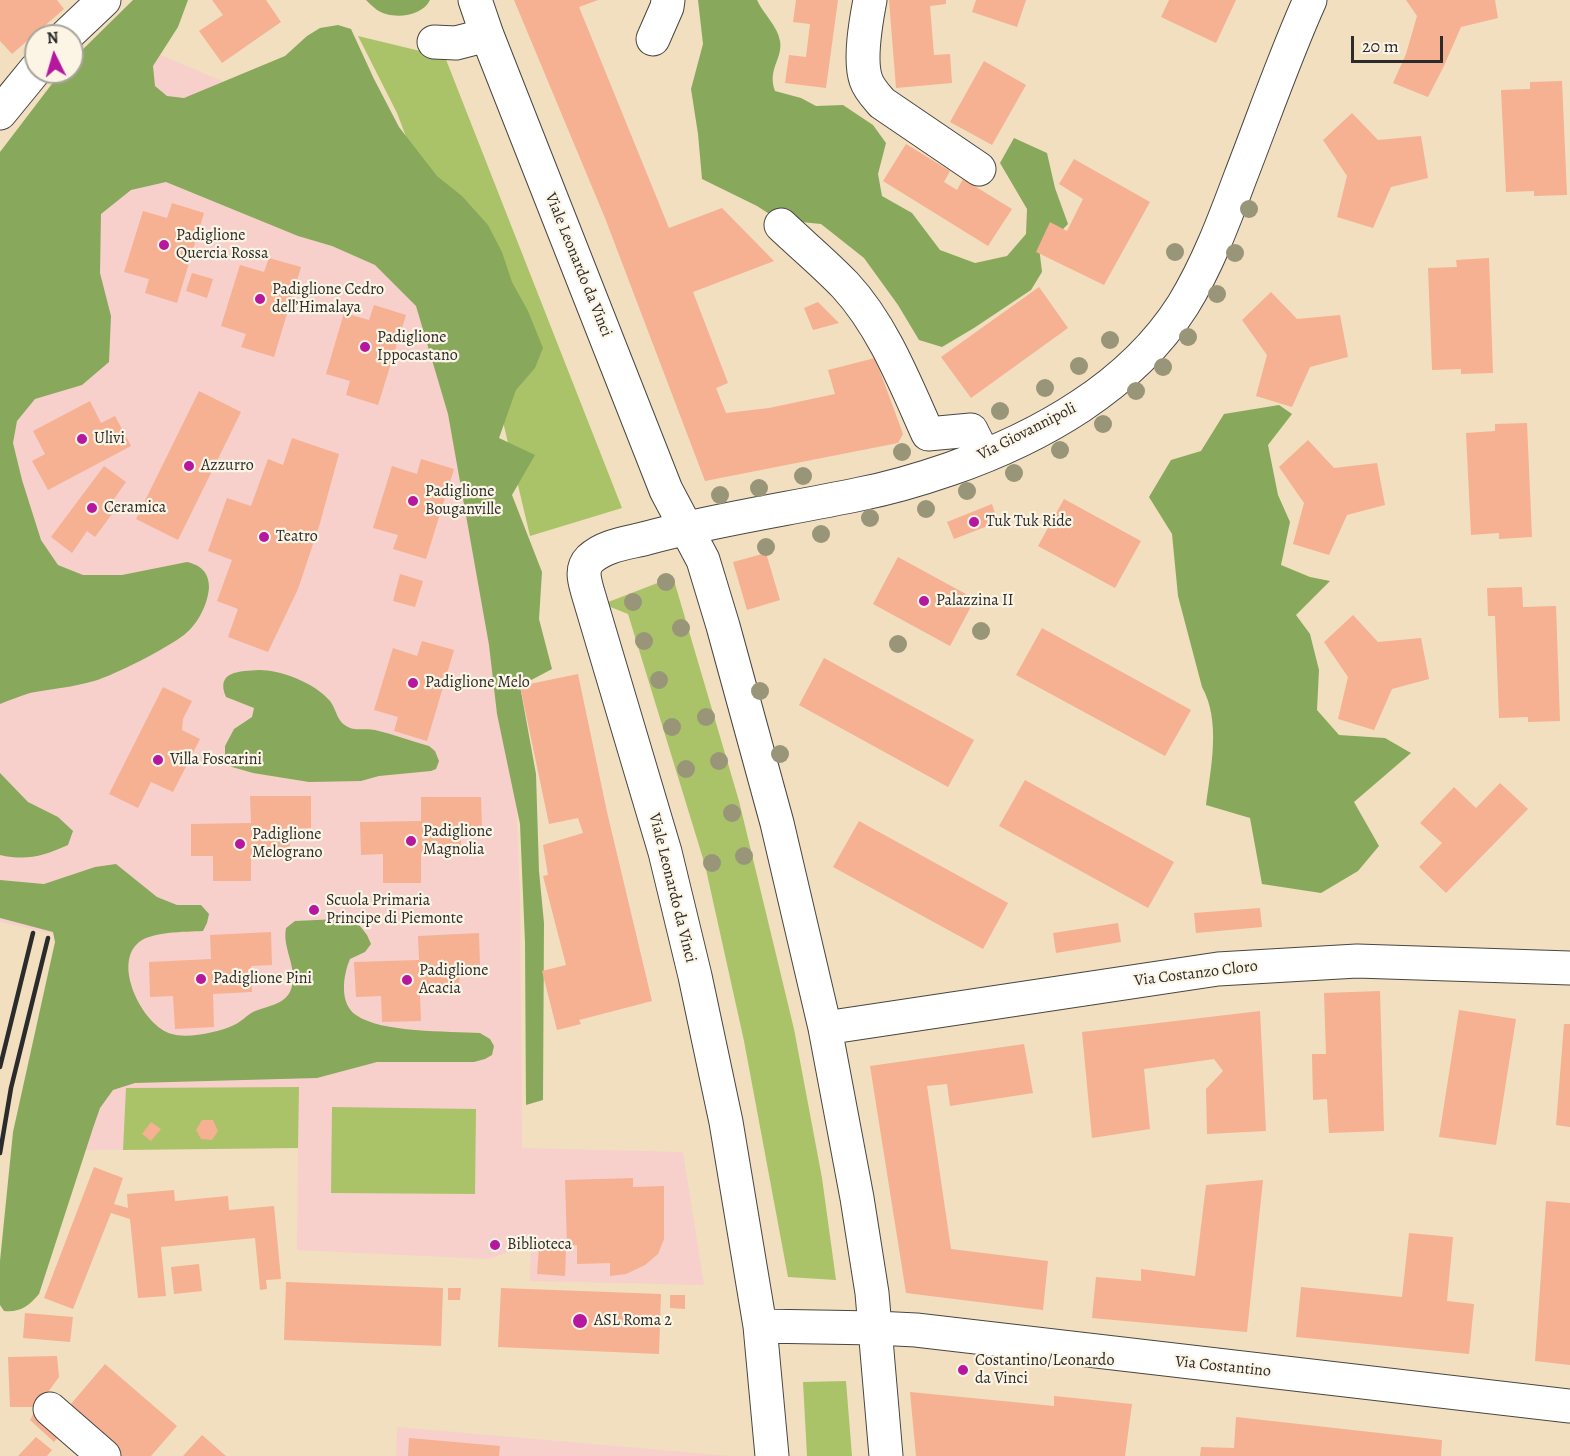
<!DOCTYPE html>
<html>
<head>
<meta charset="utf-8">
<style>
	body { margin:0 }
	#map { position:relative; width:1570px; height:1456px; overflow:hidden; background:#f1dfc0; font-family:Alegreya,serif }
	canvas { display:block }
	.north { position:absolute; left:24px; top:24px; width:60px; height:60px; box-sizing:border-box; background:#fcf5e5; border:2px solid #a8a49b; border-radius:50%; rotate:355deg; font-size:16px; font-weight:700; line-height:24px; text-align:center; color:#2b2b2b }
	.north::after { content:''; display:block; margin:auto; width:21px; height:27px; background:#b5179e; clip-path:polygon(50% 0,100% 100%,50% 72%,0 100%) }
	.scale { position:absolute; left:1351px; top:36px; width:92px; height:27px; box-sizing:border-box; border:3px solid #2b2b2b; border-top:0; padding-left:8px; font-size:18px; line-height:21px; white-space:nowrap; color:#2b2b2b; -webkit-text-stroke:4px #fcf5e5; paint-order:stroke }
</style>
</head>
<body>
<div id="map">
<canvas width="1570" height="1456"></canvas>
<div class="north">N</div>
<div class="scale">20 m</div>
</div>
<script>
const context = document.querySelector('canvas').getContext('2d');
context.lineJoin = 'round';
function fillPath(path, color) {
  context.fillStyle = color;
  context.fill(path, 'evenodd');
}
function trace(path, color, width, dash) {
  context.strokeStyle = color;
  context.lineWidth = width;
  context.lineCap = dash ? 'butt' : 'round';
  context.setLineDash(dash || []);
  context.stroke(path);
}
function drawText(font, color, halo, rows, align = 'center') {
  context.font = font + ' Alegreya,serif';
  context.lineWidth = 4.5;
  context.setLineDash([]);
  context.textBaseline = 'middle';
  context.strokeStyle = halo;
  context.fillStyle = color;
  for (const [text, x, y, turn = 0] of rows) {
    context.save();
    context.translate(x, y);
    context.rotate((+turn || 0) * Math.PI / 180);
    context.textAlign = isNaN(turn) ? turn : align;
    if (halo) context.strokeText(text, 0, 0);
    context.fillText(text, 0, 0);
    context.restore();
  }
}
fillPath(new Path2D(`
	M125 40 393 153 506 541 520 897 522 1148 683 1152 704 1285 530 1281 531 1245 488 1259 297 1250 298 1148 18 1151 62 936 0 922V185Z
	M397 1427 731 1456H396Z`), '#f7d0cc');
fillPath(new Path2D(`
	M358 36 445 57 622 508 530 536 478 316 445 239 397 113Z
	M673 577 739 801 794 1029 822 1178 836 1280 788 1277 744 1041 705 865 628 614 603 604Z
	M299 1087 298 1148 123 1150 126 1088Z
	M332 1107 476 1109 475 1194 331 1193Z
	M846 1381 852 1456H807L803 1382Z`), '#abc368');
fillPath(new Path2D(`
	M133 0H188L178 27 153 66 155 86 167 96 184 98 285 56 307 36 320 28 338 25 351 29 374 79 399 127 437 176 462 196 488 225 502 252 512 282 528 311 543 348 535 368 516 390 499 438 535 455 512 495 542 572 539 619 552 669 520 686 536 774 539 871 544 923 543 1100 526 1105 525 942 520 824 497 714 489 645 448 414 416 306 375 265 332 246 298 236 166 182 131 190 101 214 100 273 111 316 109 362 82 385 35 399 17 421 13 443 22 480 41 540 58 565 83 575H122L187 562C200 565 209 572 209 587 208 604 198 624 184 635 167 648 115 675 94 681 74 687 51 689 30 693 20 696 10 700 0 704V152L61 72H72V60Z
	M366 0H430C422 17 392 20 377 10 373 7 369 3 366 0Z
	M698 0H757C764 15 777 25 780 41 783 59 767 69 775 91L801 98 816 106 843 105 873 125 886 143 878 174 882 196 912 213 940 250 975 263 1007 256 1026 234 1027 209 1000 163 1014 138 1047 153 1055 188 1068 224 1059 233 1039 247 1042 272 1031 290 974 328 942 347 919 340 898 305 864 258 821 224 801 222 788 226 757 206 702 179 698 134 691 89 703 44Z
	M1279 405 1292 414 1268 445 1278 495 1290 522 1281 565 1310 577 1330 581 1296 615 1310 634 1319 670 1317 710 1339 735 1385 738 1411 753 1354 802 1379 846 1358 871 1321 893 1262 884 1250 818 1206 805C1211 767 1221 721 1202 687L1178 596 1172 534 1149 497 1171 460 1201 451 1224 414Z
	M259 670C281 670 315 683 330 701 337 710 336 721 348 727 355 731 367 728 375 730 393 734 411 741 429 746L435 751 439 761 436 769 431 771 379 776 361 781 309 782 253 773 232 767 225 758V746L234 729 252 717 254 708 226 697C215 671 240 671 259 670Z
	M0 773 28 802 58 817 73 831 68 845C43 856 27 861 0 855Z
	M116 864 157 897 177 905H201L209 914 207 923 203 931C186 932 149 931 137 944 113 967 144 1027 172 1034 187 1039 220 1032 234 1025 241 1022 246 1016 253 1012 268 1005 288 1005 292 986 297 966 282 948 286 928L295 921 338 919 360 926 367 935 371 944 365 952 350 959C343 975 339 1004 356 1015 381 1033 448 1031 480 1033L490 1039 494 1046 492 1055 485 1059 474 1062H377L317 1078 135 1083 113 1090 100 1108 93 1128 39 1294C29 1306 19 1313 4 1311L0 1305V1261L13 1132 55 942 53 932 0 918V880L44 884 95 867Z`), '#88a95c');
fillPath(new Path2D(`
	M0 0H57L64 9 12 54 0 41Z
	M212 0H266L281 22 222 63 199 31 223 15Z
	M514 0H598L579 7 669 228 722 208 774 261 693 292 728 383 716 388 726 413 769 408 835 394 828 370 875 358 903 434 898 443 705 481 605 218Z
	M796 0H838L826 88 785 83 789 55 806 57 810 24 793 22Z
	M889 0H946V4L930 6 934 55 950 54 952 83 896 88Z
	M976 0H1026L1017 27 972 12Z
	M1169 0H1236L1216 43 1161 17Z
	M1406 0H1495L1498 18 1461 27 1443 68 1428 97 1393 83 1406 54 1417 16Z
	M984 61 1026 85 992 145 950 122Z
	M1562 81 1567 195 1534 196V191L1506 192 1501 90 1530 89V82Z
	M1352 113 1378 140 1421 136 1428 178 1391 187 1373 228 1337 217 1347 176 1323 140Z
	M906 144 950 171 944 182 957 190 963 179 1012 209 988 246 883 181Z
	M1074 159 1150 202 1104 285 1036 252 1050 222 1067 231 1083 199 1059 184Z
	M172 203 204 213 177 303 145 293 149 279 124 272 143 211 167 218Z
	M269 258 301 267 274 357 241 347 246 334 221 326 240 265 264 272Z
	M1489 258 1493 373 1461 374V369L1432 370 1428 268 1457 267 1456 260Z
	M192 273 213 279 207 298 186 291Z
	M1039 287 1068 328 971 398 941 357Z
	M1271 292 1297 319 1340 315 1348 357 1310 367 1292 407 1256 396 1267 355 1242 320Z
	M818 302 839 323 813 330 804 308Z
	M374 305 406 315 378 405 346 395 350 381 326 374 344 313 369 320Z
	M199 391 241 412 178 540 136 519Z
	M90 401 101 423 115 416 131 446 48 490 32 461 45 454 33 431Z
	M1527 423 1532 537 1499 539V533L1471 535 1466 433 1495 431V424Z
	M292 438 339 454 320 523 298 589 268 652 228 637 238 609 217 601 232 560 208 551 227 498 251 506 268 459 283 465Z
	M1308 440 1334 468 1377 463 1385 505 1347 515 1329 555 1293 544 1304 503 1279 467Z
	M421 459 454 469 426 559 393 549 398 535 373 528 392 466 417 474Z
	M104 466 126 482 109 506 115 510 95 537 87 531 72 553 51 537Z
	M1064 499 1141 541 1115 588 1038 546Z
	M992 504 998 522 954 539 947 522Z
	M766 553 780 600 747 610 733 562Z
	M898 557 975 599 950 646 873 604Z
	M400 574 423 581 415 607 393 601Z
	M1522 587 1523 607 1556 606 1560 721 1528 722V717L1499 718 1495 616H1488L1487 588Z
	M1353 615 1378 642 1421 638 1429 679 1392 689 1374 730 1338 719 1348 677 1324 642Z
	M1042 628 1191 710 1165 756 1016 675Z
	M422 641 454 650 427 741 394 731 398 717 374 710 393 648 417 656Z
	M824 658 974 740 948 787 799 705Z
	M578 674 607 812 652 1001 579 1020 581 1024 557 1030 542 971 566 965 543 876 548 875 543 845 583 833 578 818 549 824 520 686Z
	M163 687 192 701 183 719 182 730 200 739 173 792 151 782 138 808 109 794Z
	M1025 780 1174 862 1148 908 999 826Z
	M1500 783 1528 809 1446 893 1419 867 1442 843 1420 823 1454 787 1476 808Z
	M250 796H311V828L290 829V855H251V881H213V856H191V824L251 823Z
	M421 797H481L482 827 461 828V855H421V883H383V854L361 855 360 822 421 821Z
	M859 821 1008 903 983 949 833 867Z
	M1260 908 1262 927 1196 933 1194 913Z
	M1118 923 1121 942 1056 953 1053 933Z
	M271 932 272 965 251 966 252 992 213 994 214 1027 175 1029 173 996 150 997 149 962 211 959 210 935Z
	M479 933 480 966 459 967 460 993 420 994 421 1021 382 1022 381 996 356 997 354 962 419 960 418 936Z
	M1380 991 1384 1131 1329 1133 1327 1099 1313 1100 1312 1054H1326L1324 993Z
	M1459 1010 1516 1019 1496 1145 1439 1137Z
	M1260 1011 1266 1131 1207 1134 1206 1089 1223 1071 1214 1059 1144 1069 1150 1129 1092 1138 1082 1032Z
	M1564 1024H1570V1127L1556 1125Z
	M1024 1044 1033 1093 950 1106 947 1084 927 1086 951 1249 1048 1261 1043 1310 906 1293 870 1066Z
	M202 1120H213L218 1131 212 1140 201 1139 196 1130Z
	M151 1122 161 1129 151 1141 142 1134Z
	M94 1167 123 1178 114 1204 128 1208 127 1194 174 1190 175 1201 228 1196 229 1210 274 1206 281 1279 266 1280 267 1289 260 1290 255 1238 161 1247 166 1296 138 1298 130 1219 111 1213 73 1309 44 1298Z
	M633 1178V1187L664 1186V1239L658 1254 645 1265 626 1274 610 1276V1263L577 1264V1245L567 1246 565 1180Z
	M1263 1180 1247 1332 1092 1318 1096 1277 1141 1281V1269L1195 1276 1206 1185Z
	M1546 1201 1570 1203V1365L1535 1361Z
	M1409 1233 1453 1237 1447 1301 1474 1304 1469 1354 1296 1337 1301 1287 1402 1297Z
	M500 1239 501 1250H490V1240Z
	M539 1247 566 1248 565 1276 537 1274Z
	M199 1264 202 1291 174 1294 171 1267Z
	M286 1282 443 1288 441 1346 284 1340Z
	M448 1288H461L460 1300H448Z
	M501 1288 661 1294 659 1354 498 1347Z
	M670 1295H685V1309L670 1308Z
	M25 1313 73 1317 70 1342 23 1338Z
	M57 1356 59 1377 37 1407H10L8 1357Z
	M105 1364 177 1426 151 1456H117L65 1411Z
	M910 1392 1054 1406V1396L1132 1404 1125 1456H916Z
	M35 1411 61 1433 54 1442 30 1420Z
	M1236 1417 1442 1440 1441 1456H1200L1201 1447 1234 1448Z
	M202 1435 226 1456H183Z
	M36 1437 52 1450 47 1456H18Z
	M409 1438 500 1446 499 1456H408Z`), '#f6b092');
const minor = new Path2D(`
	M475 0 487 35 666 490 703 560 723 626 777 823 825 1028 857 1198 872 1293 886 1456
	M870 0C866 21 859 60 866 80 869 89 876 96 882 103L979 169
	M66 36 104 0
	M653 39 667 7 668 0
	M434 42 456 43 487 35
	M0 113 36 69
	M781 225C802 245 825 264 845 285 883 326 905 383 928 434L971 430 984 456
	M825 1028 1218 969 1357 961 1570 968
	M760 1326 876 1328 916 1330 1570 1406
	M50 1409 104 1456
	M772 1456 760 1326 726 1122 695 976 665 852 588 593C585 582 580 569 590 559 605 545 628 543 647 538 717 519 789 509 860 494 891 488 921 479 950 469 1039 438 1131 387 1183 305 1207 266 1224 221 1240 178 1263 119 1284 58 1310 0`);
trace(minor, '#494641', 35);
trace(minor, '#fff', 33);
trace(new Path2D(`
	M0 1067 33 933
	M0 1153 11 1088 48 938`), '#2b2b2b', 4.5);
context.fillStyle = '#999578';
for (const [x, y] of [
	[1249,209],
	[1175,252],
	[1235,253],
	[1217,294],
	[1188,337],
	[1110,340],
	[1079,366],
	[1163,367],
	[1045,388],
	[1136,391],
	[1000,411],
	[1103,424],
	[1060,450],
	[902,452],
	[1014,473],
	[803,476],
	[759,488],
	[967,491],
	[720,495],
	[926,509],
	[870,518],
	[821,534],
	[766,547],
	[666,582],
	[633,602],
	[681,628],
	[981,631],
	[644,641],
	[898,644],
	[659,680],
	[760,691],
	[706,717],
	[672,727],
	[780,754],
	[719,761],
	[686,769],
	[732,813],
	[744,856],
	[712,863]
]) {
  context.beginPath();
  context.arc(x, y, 9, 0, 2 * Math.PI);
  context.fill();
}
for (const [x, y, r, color] of [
	[164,245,6,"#b5179e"],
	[260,299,6,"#b5179e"],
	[365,347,6,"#b5179e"],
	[82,439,6,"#b5179e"],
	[189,466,6,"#b5179e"],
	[413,501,6,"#b5179e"],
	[92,508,6,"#b5179e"],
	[974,522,6,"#b5179e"],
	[264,537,6,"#b5179e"],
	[924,601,6,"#b5179e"],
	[413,683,6,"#b5179e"],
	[158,760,6,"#b5179e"],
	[411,841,6,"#b5179e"],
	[240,844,6,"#b5179e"],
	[314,910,6,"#b5179e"],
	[201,979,6,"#b5179e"],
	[407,980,6,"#b5179e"],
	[495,1245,6,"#b5179e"],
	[580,1321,8,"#b5179e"],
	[963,1370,6,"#b5179e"]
]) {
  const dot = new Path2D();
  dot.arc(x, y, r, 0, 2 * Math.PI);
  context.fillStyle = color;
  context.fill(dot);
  trace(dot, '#fcf5e5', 2);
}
drawText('16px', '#2b2b2b', '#fcf5e5', [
	["Padiglione",176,236],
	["Quercia Rossa",176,254],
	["Padiglione Cedro",272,290],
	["dell’Himalaya",272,308],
	["Padiglione",377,338],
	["Ippocastano",377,356],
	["Ulivi",94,439],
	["Azzurro",201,466],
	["Padiglione",425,492],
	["Bouganville",425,510],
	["Ceramica",104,508],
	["Tuk Tuk Ride",986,522],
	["Teatro",276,537],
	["Palazzina II",936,601],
	["Padiglione Melo",425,683],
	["Villa Foscarini",170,760],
	["Padiglione",423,832],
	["Magnolia",423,850],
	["Padiglione",252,835],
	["Melograno",252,853],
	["Scuola Primaria",326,901],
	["Principe di Piemonte",326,919],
	["Padiglione",419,971],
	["Acacia",419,989],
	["Padiglione Pini",213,979],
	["Biblioteca",507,1245],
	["ASL Roma 2",594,1321],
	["Costantino/Leonardo",975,1361],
	["da Vinci",975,1379]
], 'left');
drawText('16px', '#2b2b2b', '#fcf5e5', [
	["Viale Leonardo da Vinci",578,265,68],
	["Via Giovannipoli",1027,432,-27],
	["Viale Leonardo da Vinci",672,888,76],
	["Via Costanzo Cloro",1196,974,-7],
	["Via Costantino",1223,1367,6]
]);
</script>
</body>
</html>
